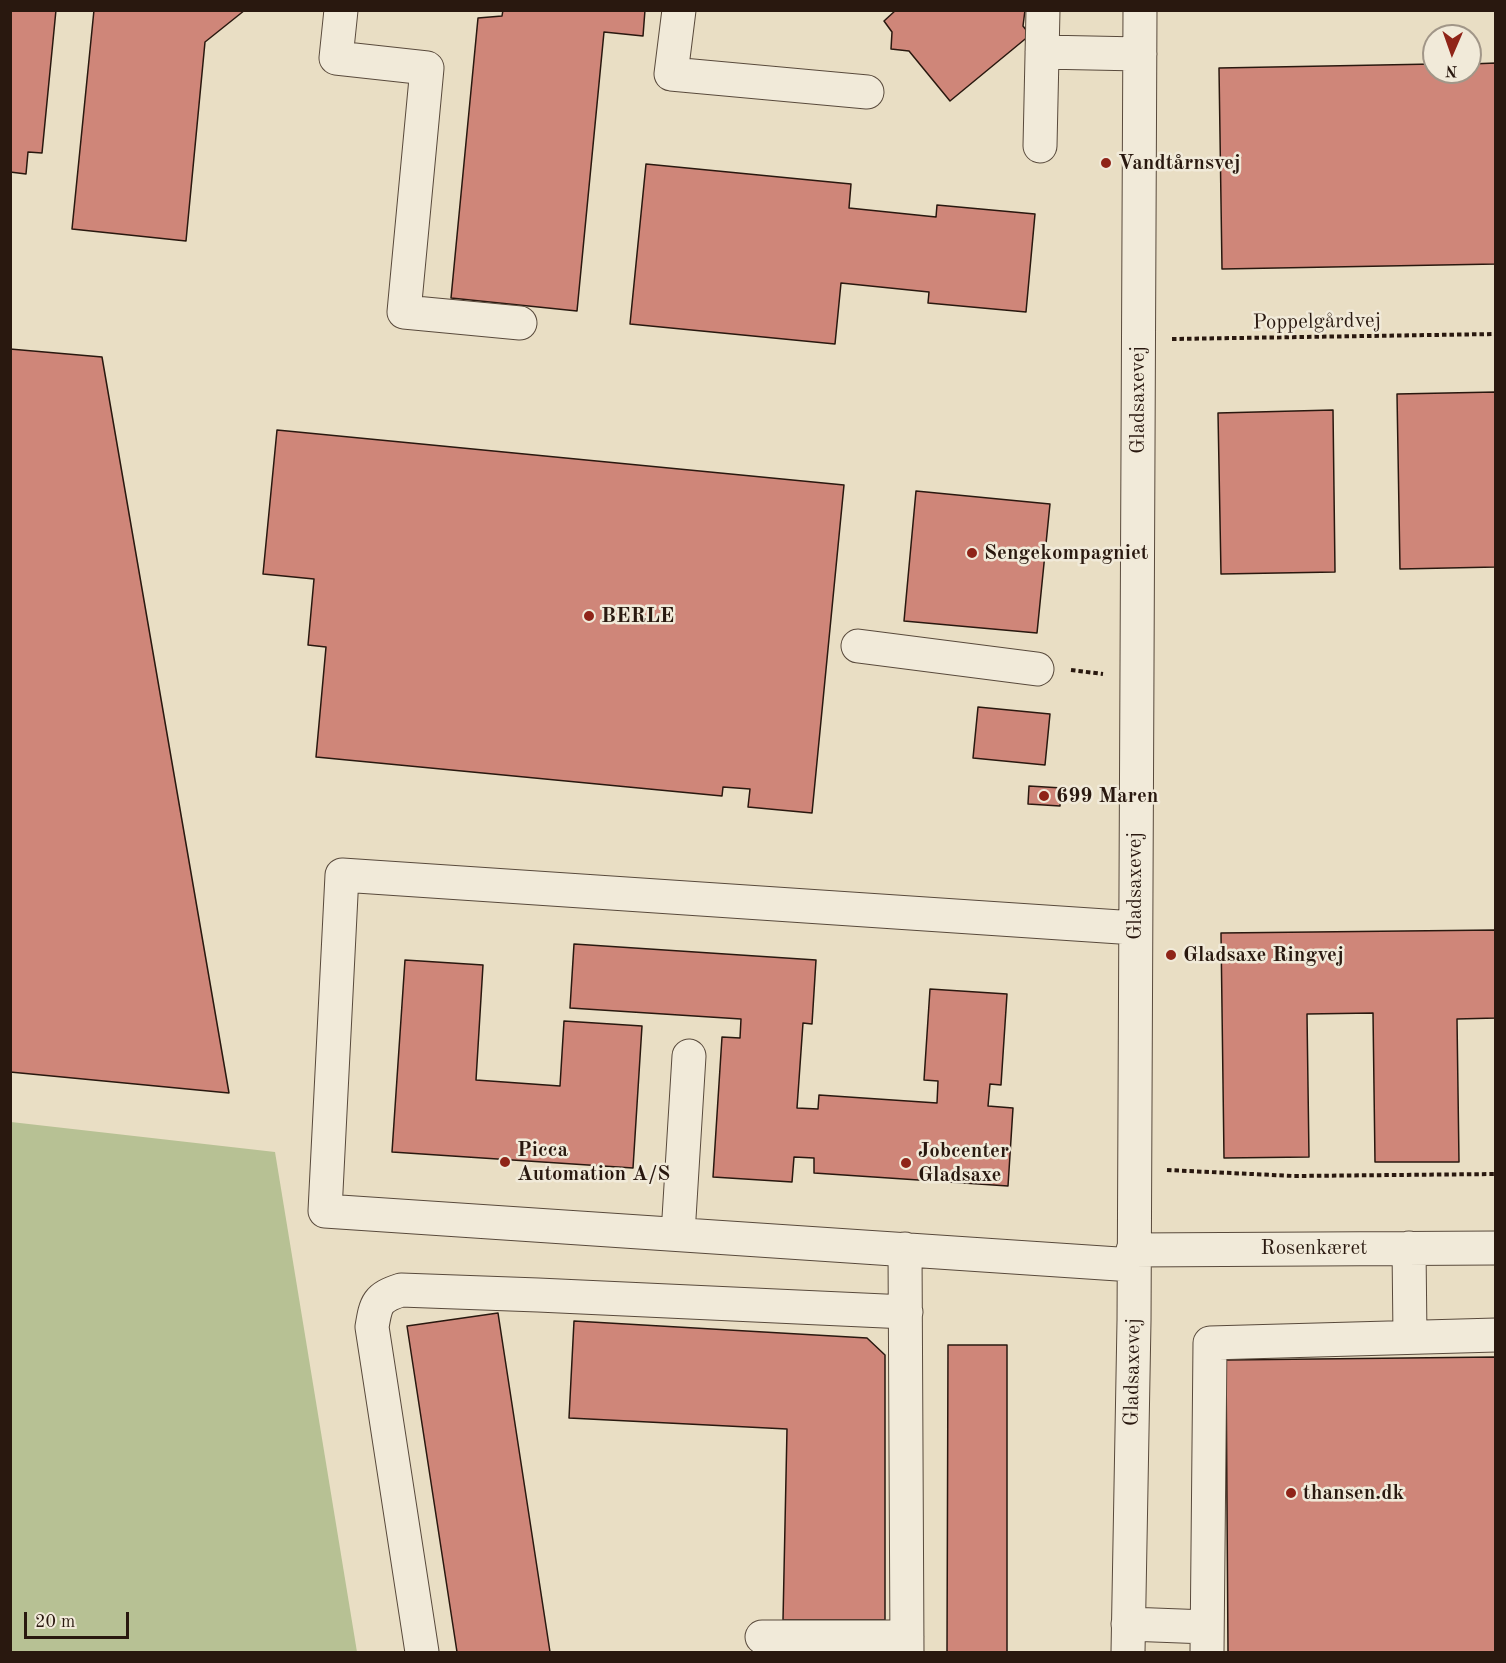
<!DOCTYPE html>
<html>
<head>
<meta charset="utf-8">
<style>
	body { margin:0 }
	#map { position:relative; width:1506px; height:1663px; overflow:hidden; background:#e9dec4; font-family:"Old Standard TT",serif }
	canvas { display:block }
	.frame { position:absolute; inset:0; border:12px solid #29180f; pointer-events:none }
	.north { position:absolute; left:1422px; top:24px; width:60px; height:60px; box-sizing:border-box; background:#f1ead9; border:2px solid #a19688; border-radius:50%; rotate:182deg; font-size:16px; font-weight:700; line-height:24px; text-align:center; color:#29180f }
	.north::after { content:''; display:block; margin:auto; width:21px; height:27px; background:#8f2418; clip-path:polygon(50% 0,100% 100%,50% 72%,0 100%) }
	.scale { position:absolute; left:24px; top:1612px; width:105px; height:27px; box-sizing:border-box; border:3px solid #29180f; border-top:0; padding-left:8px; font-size:18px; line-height:21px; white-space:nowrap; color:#29180f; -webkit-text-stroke:4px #f1ead9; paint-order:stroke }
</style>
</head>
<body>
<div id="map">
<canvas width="1506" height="1663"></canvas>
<div class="frame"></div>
<div class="north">N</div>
<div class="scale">20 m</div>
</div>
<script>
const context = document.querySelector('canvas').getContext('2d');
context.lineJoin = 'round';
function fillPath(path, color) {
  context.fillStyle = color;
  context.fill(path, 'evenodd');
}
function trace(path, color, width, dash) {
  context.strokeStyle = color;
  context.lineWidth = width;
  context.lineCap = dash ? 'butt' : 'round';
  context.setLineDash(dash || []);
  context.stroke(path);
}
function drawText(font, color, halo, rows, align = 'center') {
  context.font = font + ' "Old Standard TT",serif';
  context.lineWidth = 5;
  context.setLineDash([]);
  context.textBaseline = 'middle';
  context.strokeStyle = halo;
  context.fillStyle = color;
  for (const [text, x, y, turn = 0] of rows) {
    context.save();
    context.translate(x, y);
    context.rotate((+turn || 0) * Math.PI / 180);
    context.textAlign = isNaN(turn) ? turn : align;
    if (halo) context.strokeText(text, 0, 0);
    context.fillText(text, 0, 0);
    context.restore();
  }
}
fillPath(new Path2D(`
	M11 1122 275 1152 357 1652H11Z`), '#b7c194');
const building = new Path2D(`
	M10 10H56L42 153 28 152 26 174 10 172Z
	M94 10H245L205 42 186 241 72 229Z
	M503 10H645L643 36 604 32 577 311 451 298 478 18 502 16Z
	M896 10H1025L1023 26 1030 35 950 101 909 51 891 49 892 32 884 21Z
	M1496 63V264L1222 269 1219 68 1434 64V72H1470V64Z
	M646 164 851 184 849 208 936 217 937 205 1035 214 1026 312 928 303 929 292 841 283 835 344 630 324Z
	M10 349 102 357 229 1093 10 1072Z
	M1496 392V567L1400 569 1397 394Z
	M1333 410 1335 572 1221 574 1218 413Z
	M277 430 844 485 812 813 748 807 750 789 723 787 722 796 316 757 326 647 308 645 314 579 263 574Z
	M916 491 1050 504 1037 633 904 621Z
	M978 707 1050 714 1045 765 973 758Z
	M1029 786 1062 788 1060 806 1028 804Z
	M1496 930V1018L1457 1019 1459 1162H1375L1373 1013 1307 1014 1309 1157 1224 1158 1221 933Z
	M574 944 816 960 812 1024 803 1023 797 1108 818 1109 819 1095 937 1103 938 1081 924 1080 930 989 1007 994 1001 1085 990 1084 988 1106 1013 1108 1008 1186 814 1173V1158L794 1157 792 1182 713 1177 722 1037 740 1038 741 1019 570 1008Z
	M405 960 483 965 476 1080 560 1086 564 1021 642 1026 633 1168 392 1152Z
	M498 1313 550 1652H457L407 1326Z
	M574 1321 867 1338 885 1355V1620H783L787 1429 569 1418Z
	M948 1345H1007V1652H947Z
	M1496 1357V1652H1228L1226 1360Z`);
fillPath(building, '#cf8679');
trace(building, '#29180f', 1.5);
const minor = new Path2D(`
	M341 10 336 58 427 68 404 312 520 323
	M679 10 671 74 867 92
	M1042 52 1140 54
	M1040 146 1043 10
	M858 646 1037 669
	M678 1234 689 1056
	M1409 1248 1410 1337
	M905 1249 907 1652
	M1133 1250 1496 1248
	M1133 1265 325 1211 342 875 1135 928
	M1128 1624 1207 1627
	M762 1637H907
	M422 1652 372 1327C376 1303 377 1298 401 1290L538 1295 906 1312
	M1128 1652 1134 1321 1140 10
	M1207 1652 1210 1343 1496 1335`);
trace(minor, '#594a3c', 35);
trace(new Path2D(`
	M1172 339 1496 334
	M1071 670 1103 674
	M1167 1170 1294 1176 1496 1174`), '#29180f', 4, [4.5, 3]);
trace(minor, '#f1ead9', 33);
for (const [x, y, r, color] of [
	[1106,163,6,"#8f2418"],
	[972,553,6,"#8f2418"],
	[589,616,6,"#8f2418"],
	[1044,796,6,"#8f2418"],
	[1171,955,6,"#8f2418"],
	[505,1162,6,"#8f2418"],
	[906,1163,6,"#8f2418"],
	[1291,1493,6,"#8f2418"]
]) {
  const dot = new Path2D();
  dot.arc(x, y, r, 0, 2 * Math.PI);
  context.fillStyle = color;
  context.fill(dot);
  trace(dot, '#f1ead9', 2);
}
drawText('bold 21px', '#29180f', '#f1ead9', [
	["Vandtårnsvej",1118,163],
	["Sengekompagniet",984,553],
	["BERLE",601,616],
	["699 Maren",1056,796],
	["Gladsaxe Ringvej",1183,955],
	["Picca",517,1150],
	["Automation A/S",517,1174],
	["Jobcenter",918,1151],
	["Gladsaxe",918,1175],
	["thansen.dk",1303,1493]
], 'left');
drawText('21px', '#29180f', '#f1ead9', [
	["Poppelgårdvej",1317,322,-1],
	["Gladsaxevej",1138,400,-90],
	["Gladsaxevej",1135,886,-90],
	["Rosenkæret",1314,1248],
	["Gladsaxevej",1133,1372,-89]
]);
</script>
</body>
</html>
